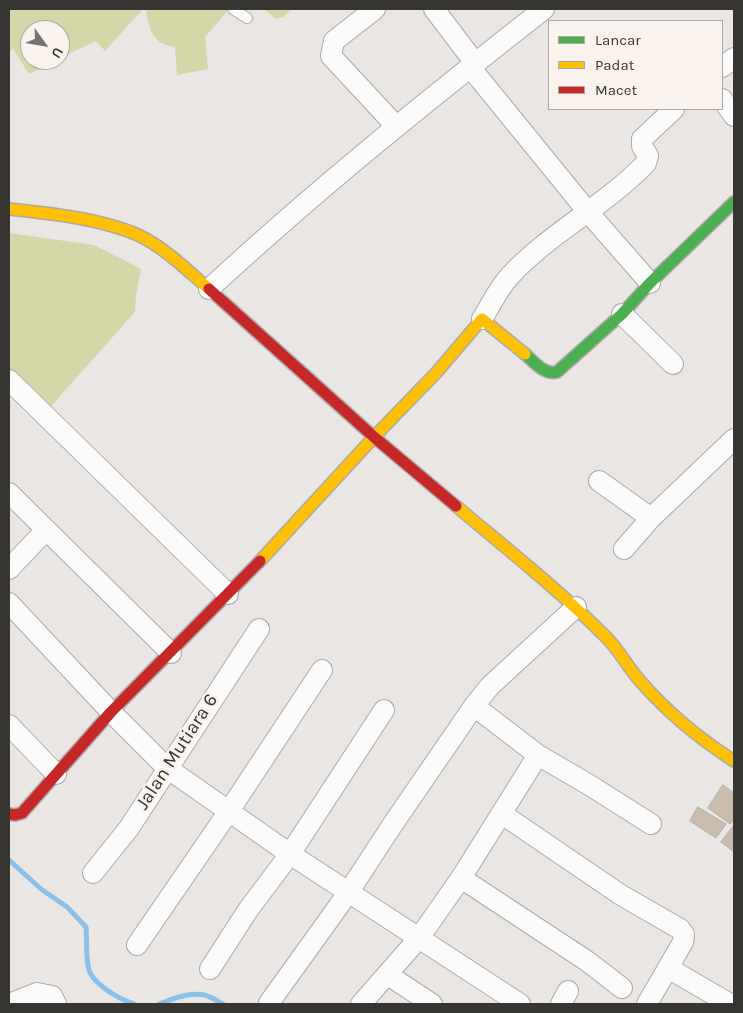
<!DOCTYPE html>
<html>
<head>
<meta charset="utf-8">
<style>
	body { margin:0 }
	#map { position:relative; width:743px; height:1013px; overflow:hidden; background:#e9e6e3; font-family:Karla,sans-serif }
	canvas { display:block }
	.frame { position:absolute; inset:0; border:10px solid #373532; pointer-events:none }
	.legend { position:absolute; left:548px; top:20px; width:175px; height:90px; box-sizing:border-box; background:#faf3ed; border:1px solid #aca7a2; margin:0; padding:6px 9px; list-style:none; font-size:15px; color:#373532 }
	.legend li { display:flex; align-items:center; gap:10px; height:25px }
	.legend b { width:25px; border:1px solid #aca7a2 }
	.north { position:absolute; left:20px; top:20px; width:50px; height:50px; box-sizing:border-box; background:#faf3ed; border:1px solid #aca7a2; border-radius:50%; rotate:122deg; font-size:14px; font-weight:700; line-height:20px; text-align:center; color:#373532 }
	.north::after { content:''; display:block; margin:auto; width:18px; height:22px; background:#757370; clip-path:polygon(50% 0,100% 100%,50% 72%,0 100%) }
</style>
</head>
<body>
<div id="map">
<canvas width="743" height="1013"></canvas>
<div class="frame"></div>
<ul class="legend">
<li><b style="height:6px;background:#4caf50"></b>Lancar</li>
<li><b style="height:6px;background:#ffc107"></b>Padat</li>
<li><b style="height:6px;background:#c62828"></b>Macet</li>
</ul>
<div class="north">U</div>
</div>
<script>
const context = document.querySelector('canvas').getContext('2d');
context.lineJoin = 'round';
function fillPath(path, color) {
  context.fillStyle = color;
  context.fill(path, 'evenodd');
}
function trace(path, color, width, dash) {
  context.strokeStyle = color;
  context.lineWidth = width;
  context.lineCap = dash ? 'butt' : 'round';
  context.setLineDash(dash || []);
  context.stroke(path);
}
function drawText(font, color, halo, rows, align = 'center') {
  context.font = font + ' Karla,sans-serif';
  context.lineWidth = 5;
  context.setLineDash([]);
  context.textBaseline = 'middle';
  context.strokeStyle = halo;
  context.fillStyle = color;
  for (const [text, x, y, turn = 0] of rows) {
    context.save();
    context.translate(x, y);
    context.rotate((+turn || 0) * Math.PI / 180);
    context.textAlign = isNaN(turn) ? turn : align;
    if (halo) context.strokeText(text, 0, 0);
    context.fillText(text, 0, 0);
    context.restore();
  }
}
fillPath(new Path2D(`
	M9 9H143L105 51 96 41 60 58V30H30V60H57L29 74 13 49 9 52Z
	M146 9H229L205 37 208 69 177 75 175 47C171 46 164 45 160 42 150 35 147 20 146 9Z
	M264 9H291L284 17 276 19Z
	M9 233 94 245 141 269 136 295 135 312 46 412 9 375Z`), '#d4d8a8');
trace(new Path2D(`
	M9 860 41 889 67 907 86 927C87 940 86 953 88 966 90 983 119 999 134 1004
	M159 1004C172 999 189 992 204 995 210 996 217 1001 223 1004`), '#8bc1e9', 5);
const building = new Path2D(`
	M723 785 734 793V819L730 824 708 808Z
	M698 807 726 824 716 838 690 821Z
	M733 827 734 828V852L721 842Z`);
fillPath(building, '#c9bcad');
trace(building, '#b1aeac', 1);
const lane = new Path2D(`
	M233 9 247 18`);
const street = new Path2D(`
	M375 9 334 41 331 56 396 126
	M434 9 475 63
	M470 67 588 212 650 283
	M722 67 734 58
	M722 99 734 116
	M209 289C316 190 429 99 544 9
	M622 314 673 364
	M482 319C491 305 498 289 509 277 549 233 605 206 646 163L648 156 642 146V139L674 109
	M9 380 228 594
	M599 481 651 518
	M9 493 171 653
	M624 549 651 518 734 439
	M9 569 46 530
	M9 603 111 712 167 768 290 854 520 1004
	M474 706 538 755 591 786 651 824
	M9 725 56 774
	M502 814 621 895 680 929 684 934 683 942 647 1004
	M93 873 129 828 259 629
	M461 878 587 961 622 988
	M137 945 229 811 322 670
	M668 968 730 1004
	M210 969 248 910 290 854 384 710
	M388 975 432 1004
	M269 1003 348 893 393 824 474 706 490 686 576 607
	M9 1004 37 993 52 996 56 1004
	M361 1004 419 938 461 878 538 755
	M561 1004 568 991`);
const fast = new Path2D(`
	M525 354C534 362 544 375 557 372L622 314 650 283 734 202`);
const slow = new Path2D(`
	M9 209C48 213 102 219 138 235 164 247 187 270 209 289
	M456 506C507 549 559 590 606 637 620 651 628 668 641 682 668 713 700 739 734 761
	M260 561 374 437 436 373 482 319 525 354`);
const jam = new Path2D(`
	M209 289 374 437 456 506
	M9 814 15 815 22 813 111 712 260 561`);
trace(lane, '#acaaa8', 12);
trace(street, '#acaaa8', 22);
trace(fast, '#acaaa8', 14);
trace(slow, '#acaaa8', 14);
trace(jam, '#acaaa8', 14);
trace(lane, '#fcfbfb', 10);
trace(street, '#fcfbfb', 20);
trace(fast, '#4caf50', 11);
trace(slow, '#ffc107', 11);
trace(jam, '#c62828', 11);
drawText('19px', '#373532', '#faf3ed', [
	["Jalan Mutiara 6",177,752,-57]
]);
</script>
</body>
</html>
